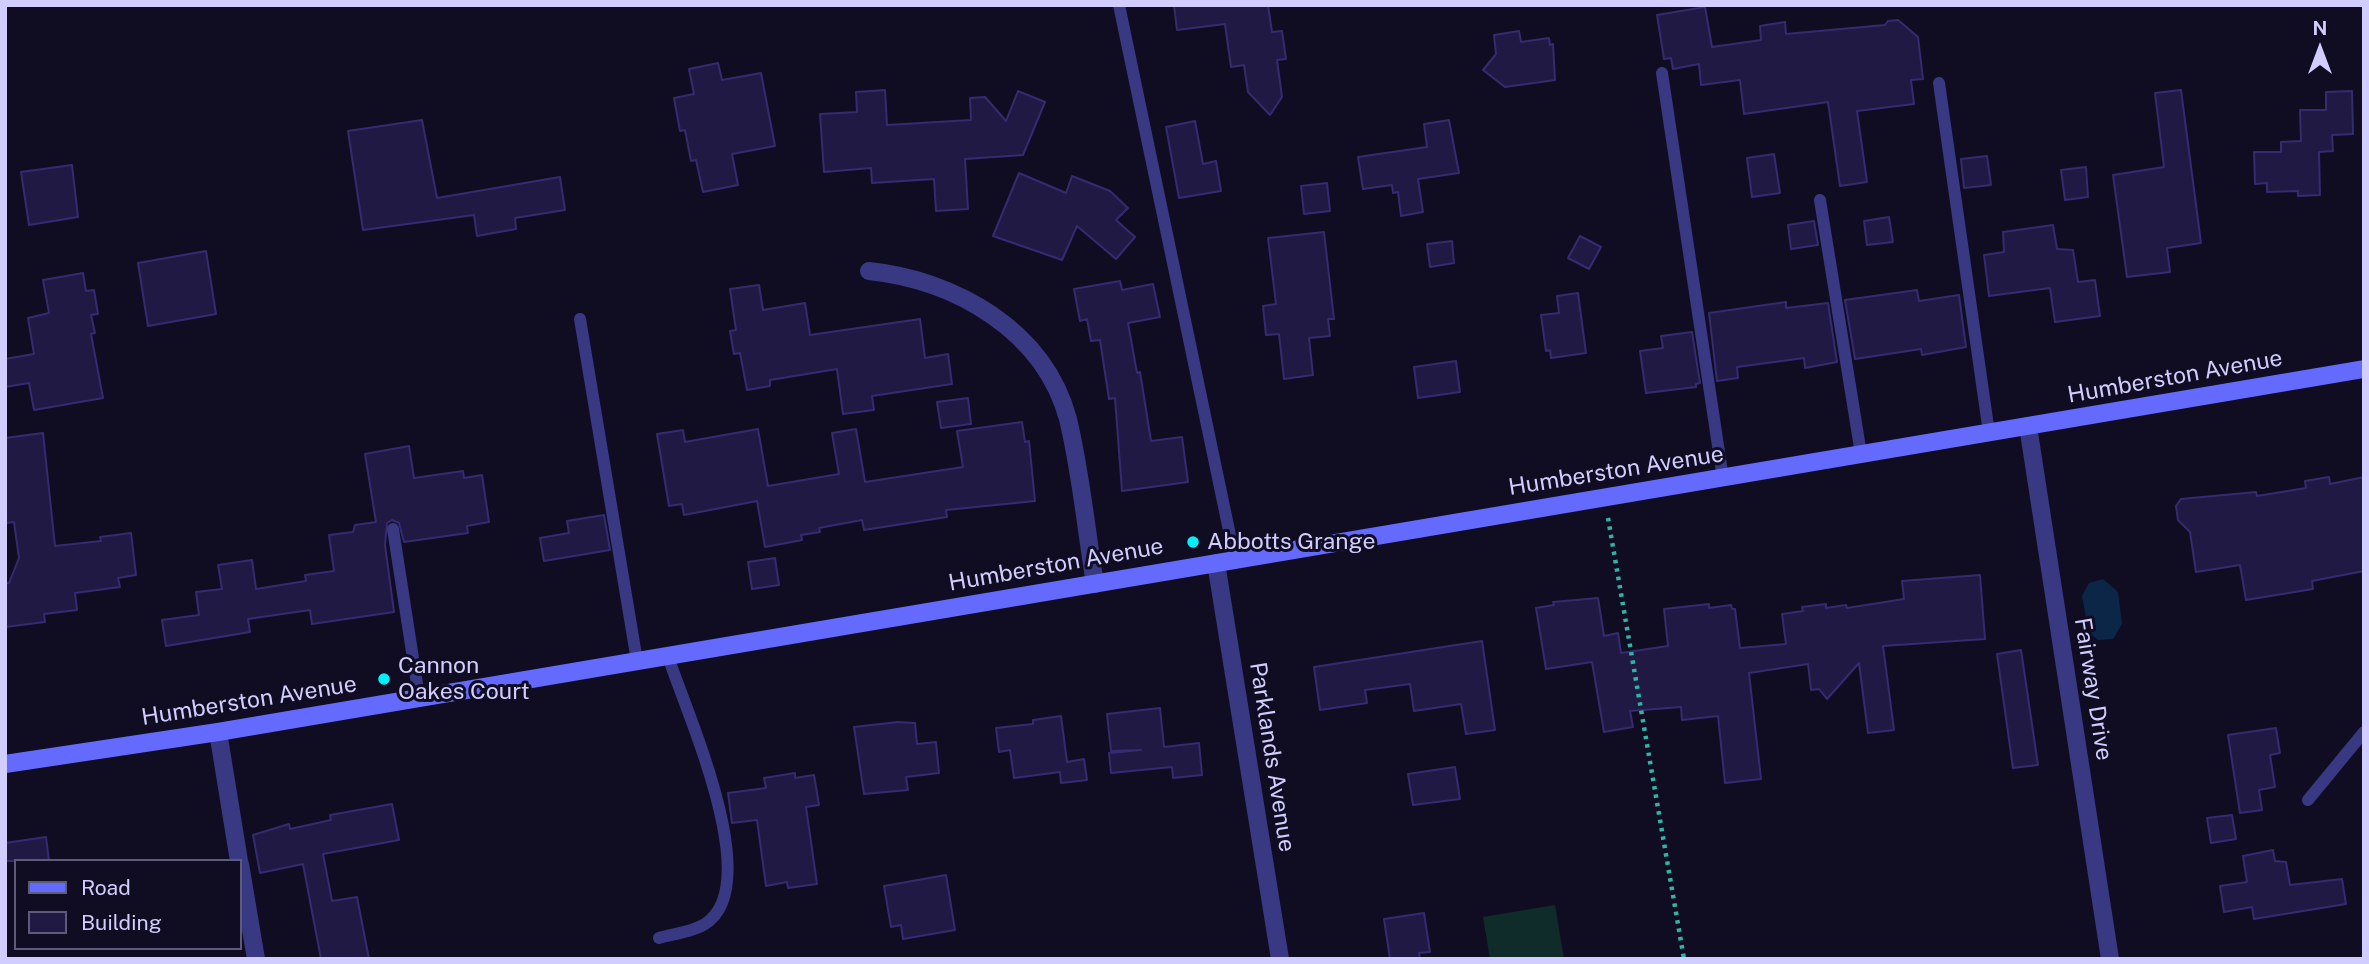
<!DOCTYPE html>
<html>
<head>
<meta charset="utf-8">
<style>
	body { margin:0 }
	#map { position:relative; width:2369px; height:964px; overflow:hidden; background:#100d22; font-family:"Public Sans",sans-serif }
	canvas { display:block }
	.frame { position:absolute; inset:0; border:7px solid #d1ceff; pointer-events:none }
	.legend { position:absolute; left:14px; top:859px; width:228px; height:91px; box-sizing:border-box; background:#100d22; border:2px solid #5d5a7a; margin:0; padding:9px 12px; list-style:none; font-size:21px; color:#d1ceff }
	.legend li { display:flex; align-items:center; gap:14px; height:35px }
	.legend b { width:35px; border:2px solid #5d5a7a }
	.north { position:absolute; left:2285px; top:14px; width:70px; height:70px; -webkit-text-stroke:5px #100d22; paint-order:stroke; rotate:0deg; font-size:19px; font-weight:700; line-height:28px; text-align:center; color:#d1ceff }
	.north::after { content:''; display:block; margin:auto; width:24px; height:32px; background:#d1ceff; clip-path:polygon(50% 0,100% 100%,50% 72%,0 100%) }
</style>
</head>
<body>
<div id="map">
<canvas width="2369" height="964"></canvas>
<div class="frame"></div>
<ul class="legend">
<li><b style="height:9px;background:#656aff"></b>Road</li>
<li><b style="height:19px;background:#1f1943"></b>Building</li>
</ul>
<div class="north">N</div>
</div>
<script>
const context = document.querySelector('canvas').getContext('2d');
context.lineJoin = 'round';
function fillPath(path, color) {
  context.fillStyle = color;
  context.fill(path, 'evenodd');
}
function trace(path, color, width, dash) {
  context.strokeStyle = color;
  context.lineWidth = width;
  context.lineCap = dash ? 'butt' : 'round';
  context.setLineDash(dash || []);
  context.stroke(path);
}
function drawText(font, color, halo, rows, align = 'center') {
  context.font = font + ' "Public Sans",sans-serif';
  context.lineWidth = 6;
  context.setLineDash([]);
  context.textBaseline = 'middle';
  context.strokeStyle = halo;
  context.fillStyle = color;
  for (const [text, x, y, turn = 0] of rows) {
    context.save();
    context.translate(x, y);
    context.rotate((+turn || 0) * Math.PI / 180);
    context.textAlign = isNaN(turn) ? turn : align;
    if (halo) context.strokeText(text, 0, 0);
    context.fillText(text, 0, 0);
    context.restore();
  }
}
fillPath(new Path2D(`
	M1555 905 1564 959H1490L1483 917Z`), '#102c2a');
fillPath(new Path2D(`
	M2103 579 2118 592 2122 624 2113 639 2098 640 2089 633 2082 596 2089 583Z`), '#0c2648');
const building = new Path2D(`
	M1174 5H1268L1272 32 1282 31 1286 59 1277 60 1282 97 1270 115 1248 92 1244 65 1231 67 1225 24 1177 30Z
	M1705 7 1712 47 1761 40 1760 26 1785 22 1786 34 1885 25 1888 21 1898 20 1918 37 1923 79 1911 80 1914 104 1857 111 1867 182 1840 186 1828 102 1744 114 1740 80 1701 85 1699 64 1673 69 1671 58 1664 59 1657 15Z
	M1519 31 1521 42 1549 38 1550 45 1553 44 1555 80 1505 87 1483 70 1496 54 1494 35Z
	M718 63 722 80 761 73 775 146 732 154 738 185 703 192 696 160 691 161 685 130 680 131 674 98 694 94 689 69Z
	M885 90 887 125 971 120 970 98 985 97 1006 121 1018 91 1045 102 1023 155 965 159 968 209 936 211 934 179 872 183 871 168 824 172 820 114 857 112 856 92Z
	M2181 90 2201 243 2167 248 2170 272 2127 277 2113 175 2164 167 2155 93Z
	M2352 91 2353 134 2332 135 2333 151 2319 152 2320 195 2298 196V191L2267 192V183L2255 184 2254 152H2281V142L2301 141 2300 110H2326V92Z
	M422 120 437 198 560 177 565 210 515 218 516 229 477 236 474 215 363 230 348 131Z
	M1449 120 1459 173 1418 179 1423 212 1401 216 1398 192 1393 193 1392 185 1363 189 1358 157 1427 147 1424 124Z
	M1195 121 1203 164 1216 161 1221 191 1179 198 1166 127Z
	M1774 154 1780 193 1752 197 1747 158Z
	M1987 156 1991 185 1964 188 1961 159Z
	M72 165 78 217 29 225 21 172Z
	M2086 167 2088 197 2065 200 2061 170Z
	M1019 173 1066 193 1072 176 1110 191 1128 208 1116 220 1135 237 1116 259 1077 226 1062 260 993 236Z
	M1327 183 1330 211 1304 214 1301 186Z
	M1889 217 1893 242 1867 245 1864 221Z
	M1814 221 1818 245 1791 249 1788 225Z
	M2053 225 2057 249 2073 250 2078 282 2095 280 2100 316 2055 322 2050 288 1989 296 1984 255 2004 252 2003 232Z
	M1324 232 1334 319H1328L1330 336 1309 338 1313 375 1284 379 1279 334 1266 335 1263 306 1276 304 1268 238Z
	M1580 236 1601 247 1589 269 1568 258Z
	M1452 241 1454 263 1430 267 1427 244Z
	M206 251 216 314 148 326 138 263Z
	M83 273 86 291 94 290 98 314 91 315 95 333 91 334 103 398 34 410 29 383 5 387V359L34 354 28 318 49 313 43 280Z
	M1120 281 1122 290 1153 284 1160 317 1128 323 1137 373 1140 372 1151 441 1182 437 1188 482 1122 491 1115 398 1109 399 1100 340 1091 341 1087 319 1080 321 1074 289Z
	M759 285 763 310 805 303 810 335 920 319 925 358 948 354 952 384 872 396 874 410 843 414 837 369 770 380V386L747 390 740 353 734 354 730 331 736 330 730 289Z
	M1917 290 1919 301 1959 295 1966 347 1922 355 1921 349 1855 359 1845 300Z
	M1578 293 1586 353 1551 358 1550 350 1546 351 1541 315 1559 313 1557 296Z
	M1786 302V308L1828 303 1837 362 1805 368 1804 358 1737 367 1738 378 1717 381 1709 313Z
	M1692 332 1700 383 1696 384V387L1646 393 1640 351 1663 348 1661 336Z
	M1456 361 1460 392 1418 398 1414 367Z
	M968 398 971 424 941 428 937 402Z
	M1022 422 1025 442 1029 441 1035 501 946 510 947 517 864 530 862 520 819 528 820 532 801 535 802 540 765 547 757 501 684 515 682 504 669 506 657 434 683 430 685 442 758 429 768 486 839 474 832 433 856 429 865 482 963 467 957 431Z
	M43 433 55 546 101 541 100 537 131 533 136 575 118 578 120 587 75 593 77 610 44 614 45 622 5 627V583H9L19 558 14 522 5 523V438Z
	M409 446 414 478 463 471 464 478 482 475 489 522 467 526 468 533 404 542 399 523 392 520 387 523 385 545 394 612 312 624 310 610 248 619 250 632 166 646 162 620 199 615 196 592 222 589 218 565 252 560 256 589 306 581 305 575 334 571 329 535 353 532 355 525 376 522 365 454Z
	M2329 477 2330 484 2364 477V571L2312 581 2313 589 2246 600 2240 565 2196 572 2190 532 2178 520 2176 506 2181 499 2256 492 2257 496 2306 488 2305 481Z
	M604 515 610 550 544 561 540 538 569 533 567 521Z
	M775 558 779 585 752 589 748 562Z
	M1980 575 1985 639 1883 646 1894 730 1868 733 1859 663 1827 699 1819 689 1811 690 1808 664 1749 673 1761 779 1725 783 1718 716 1682 720 1681 707 1630 711 1633 727 1604 732 1592 662 1546 669 1536 608 1554 605 1553 602 1598 598 1604 636 1618 633 1621 653 1668 646 1664 609 1709 604V608L1731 605 1732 609H1735L1740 648 1786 644 1782 614 1803 611 1802 607 1826 604V608L1846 605 1847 608 1904 599 1902 581Z
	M1482 641 1495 730 1466 734 1461 704 1414 711 1410 684 1365 690 1367 703 1320 710 1314 667Z
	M2021 650 2038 765 2013 768 1997 654Z
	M1160 708 1164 747 1199 743 1202 775 1173 778 1172 767 1111 773 1109 753 1141 750 1111 751 1107 714Z
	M1061 716 1067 762 1084 759 1087 780 1061 783 1060 772 1014 778 1010 750 999 752 996 728 1033 724V720Z
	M898 722 915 723 917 744 936 742 939 773 906 777 908 790 864 794 854 727Z
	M2276 728 2280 753 2270 755 2275 787 2259 790 2262 810 2240 813 2228 735Z
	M1455 767 1460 799 1413 805 1408 774Z
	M795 773V778L814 775 819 805 806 807 817 884 788 888 787 882 766 886 757 820 732 823 728 793 766 788 764 778Z
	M392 804 399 840 323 854 332 901 357 897 369 959H321L303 864 260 873 253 835 289 824 290 829 331 820 330 815Z
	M2232 815 2236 839 2211 843 2207 818Z
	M46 837 49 861H5V843Z
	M2273 850 2275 861 2286 862 2290 885 2342 879 2346 904 2254 919 2252 907 2224 912 2220 886 2247 882 2243 856Z
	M946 875 955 930 903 939 901 925 891 927 884 886Z
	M1424 913 1430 952 1419 953 1420 959H1390L1384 919Z`);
fillPath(building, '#1f1943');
trace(building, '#352b70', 2);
trace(new Path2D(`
	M1608 518 1684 959`), '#2db5a5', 4.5, [3.5, 5]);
trace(new Path2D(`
	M1119 5 1235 559
	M1662 73 1723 479
	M1939 83 1989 433
	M1820 200 1861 454
	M580 319 637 661
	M393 529 419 697
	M2308 800 2364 732
	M659 938C673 934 693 932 705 924 767 885 684 708 668 656`), '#383982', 12);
trace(new Path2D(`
	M869 271C955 280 1044 330 1068 419 1081 473 1086 529 1095 584
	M2028 426 2110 959
	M1216 563 1280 959
	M218 732 239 861
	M240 864 256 959`), '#383982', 18);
trace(new Path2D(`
	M5 764 218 732 2364 369`), '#656aff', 18);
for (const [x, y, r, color] of [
	[1193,542,7,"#00eff9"],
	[384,679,7,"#00eff9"]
]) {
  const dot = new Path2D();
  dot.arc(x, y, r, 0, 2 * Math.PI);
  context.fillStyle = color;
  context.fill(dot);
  trace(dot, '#100d22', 2.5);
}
drawText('23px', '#d1ceff', '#100d22', [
	["Humberston Avenue",2175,377,-10],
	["Humberston Avenue",1616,471,-9],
	["Humberston Avenue",1056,565,-10],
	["Fairway Drive",2093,689,81],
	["Humberston Avenue",249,701,-9],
	["Parklands Avenue",1272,757,81]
]);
drawText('23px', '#d1ceff', '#100d22', [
	["Abbotts Grange",1207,542],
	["Cannon",398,666],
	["Oakes Court",398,692]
], 'left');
</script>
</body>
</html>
